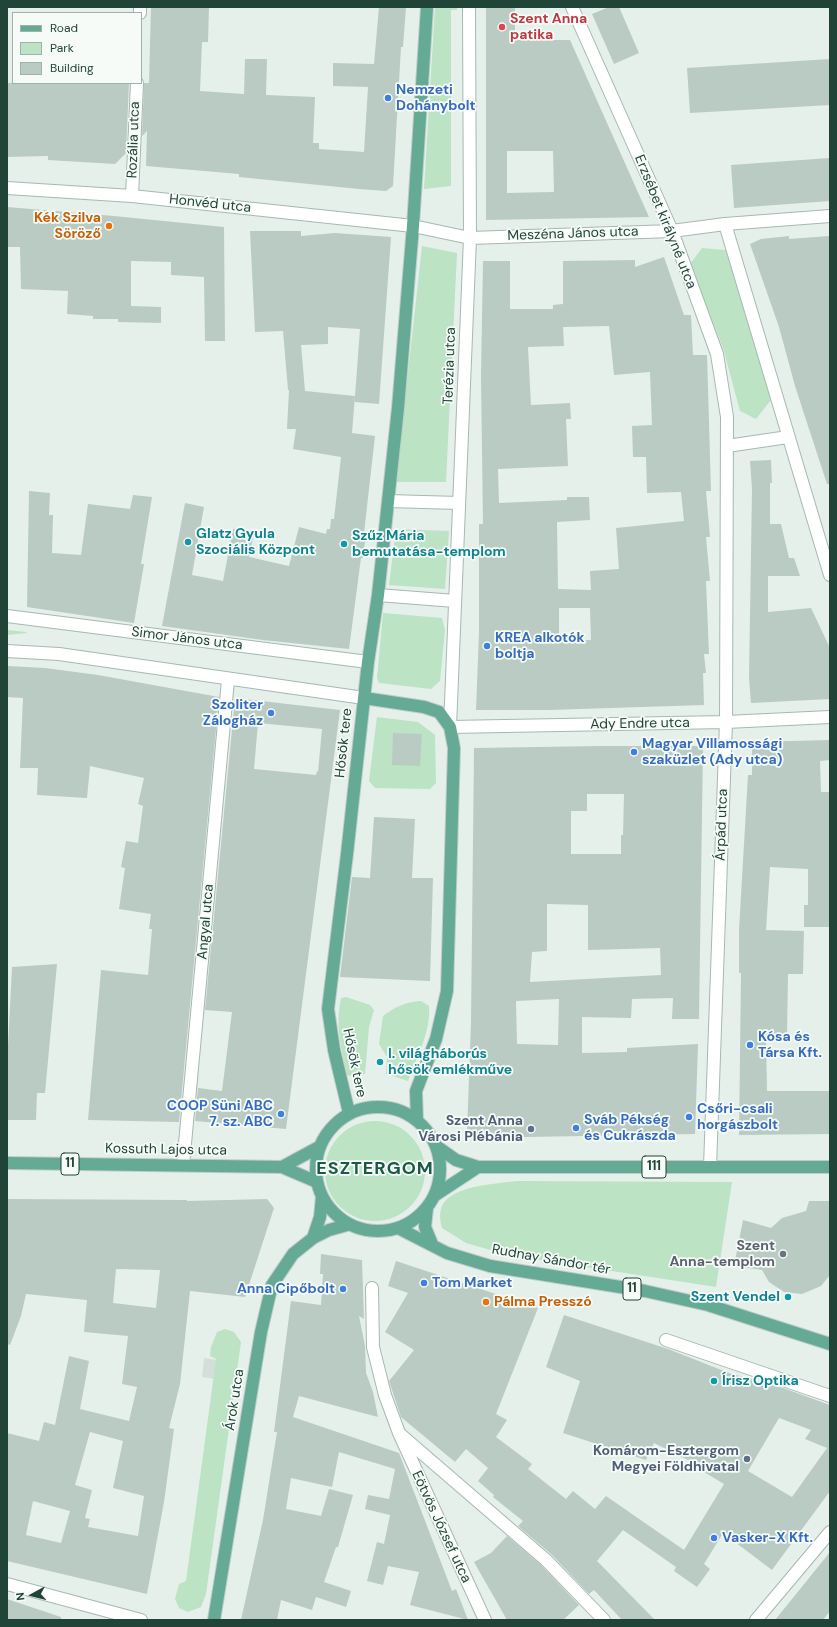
<!DOCTYPE html>
<html>
<head>
<meta charset="utf-8">
<style>
	body { margin:0 }
	#map { position:relative; width:837px; height:1627px; overflow:hidden; background:#e5f0ea; font-family:"DM Sans",sans-serif }
	canvas { display:block }
	.frame { position:absolute; inset:0; border:8px solid #214439; pointer-events:none }
	.legend { position:absolute; left:12px; top:12px; width:130px; height:72px; box-sizing:border-box; background:#f6fbf8; border:1px solid #a1b2ac; margin:0; padding:5px 7px; list-style:none; font-size:12px; color:#214439 }
	.legend li { display:flex; align-items:center; gap:8px; height:20px }
	.legend b { width:20px; border:1px solid #a1b2ac }
	.north { position:absolute; left:12px; top:1575px; width:40px; height:40px; -webkit-text-stroke:3px #f6fbf8; paint-order:stroke; rotate:263deg; font-size:11px; font-weight:700; line-height:16px; text-align:center; color:#214439 }
	.north::after { content:''; display:block; margin:auto; width:14px; height:18px; background:#214439; clip-path:polygon(50% 0,100% 100%,50% 72%,0 100%) }
</style>
</head>
<body>
<div id="map">
<canvas width="837" height="1627"></canvas>
<div class="frame"></div>
<ul class="legend">
<li><b style="height:5px;background:#65aa94"></b>Road</li>
<li><b style="height:11px;background:#bce3c4"></b>Park</li>
<li><b style="height:11px;background:#bacbc3"></b>Building</li>
</ul>
<div class="north">N</div>
</div>
<script>
const context = document.querySelector('canvas').getContext('2d');
context.lineJoin = 'round';
function fillPath(path, color) {
  context.fillStyle = color;
  context.fill(path, 'evenodd');
}
function trace(path, color, width, dash) {
  context.strokeStyle = color;
  context.lineWidth = width;
  context.lineCap = dash ? 'butt' : 'round';
  context.setLineDash(dash || []);
  context.stroke(path);
}
function drawText(font, color, halo, rows, align = 'center') {
  context.font = font + ' "DM Sans",sans-serif';
  context.lineWidth = 3.5;
  context.setLineDash([]);
  context.textBaseline = 'middle';
  context.strokeStyle = halo;
  context.fillStyle = color;
  for (const [text, x, y, turn = 0] of rows) {
    context.save();
    context.translate(x, y);
    context.rotate((+turn || 0) * Math.PI / 180);
    context.textAlign = isNaN(turn) ? turn : align;
    if (halo) context.strokeText(text, 0, 0);
    context.fillText(text, 0, 0);
    context.restore();
  }
}
fillPath(new Path2D(`
	M204 1358 224 1361 221 1380 202 1377Z`), '#d3e0d9');
fillPath(new Path2D(`
	M435 7H457V10H451V186L424 189Z
	M422 246 457 253 446 482H396Z
	M702 248 726 250 771 400 756 419 740 411 723 348 690 264Z
	M396 529 449 531 445 589 389 585Z
	M383 613 442 618 445 630 440 681 431 689 379 683 377 678Z
	M7 630 26 632 27 633 7 635Z
	M377 717 418 722 435 735 436 783 430 789 375 788 369 781Z
	M346 997 370 1005 374 1010 369 1027 365 1074 354 1077 347 1075C341 1050 335 1024 341 998Z
	M421 1001 429 1006C431 1031 417 1057 408 1081L386 1074 387 1057 379 1044 383 1016C395 1007 405 1002 421 1001Z
	M325 1171a50 50 0 1 1 100 0a50 50 0 1 1-100 0Z
	M516 1181 732 1182 716 1287 508 1255 466 1243 442 1228C440 1221 439 1213 442 1206 452 1185 496 1184 516 1181Z
	M225 1329 234 1332 241 1342 206 1594 201 1607 188 1612 179 1608 175 1599 179 1584 186 1581 216 1359 210 1356 211 1347 217 1332Z`), '#bce3c4');
fillPath(new Path2D(`
	M151 7H209L208 42H202L200 91 244 94 245 59H267L266 95 315 97 313 143H319V149L364 152 368 87 333 86V63L374 64 379 7H406L403 47H401L393 186 386 191 359 189 239 177V174L146 166 147 131 142 136 144 83H149Z
	M486 7H515V40H570L649 217 486 220ZM507 151H553L554 192 507 193Z
	M609 7H619L639 53 614 64 592 14Z
	M830 59V105L690 113 687 68Z
	M7 83H129L126 153 115 164 48 160V156L7 157Z
	M830 158V201L734 208 731 165Z
	M7 207 114 216 224 227 225 341H205L204 277 171 275V262L131 261V306L161 307V323L118 322V319H93V316L67 314 68 291 21 289 20 247H7Z
	M250 231H301V236L335 233 391 237 379 404 355 402V396L352 433 375 436 364 533 365 542 363 558H361L349 649 263 640 162 626 185 503 204 507 192 575 223 581 233 529 254 533 249 557 289 566 299 527 326 534 327 529H330L331 519H334L341 457 293 449 296 429H287L289 390H288L283 331 255 332ZM328 327 360 329 355 396 305 391 301 345 328 344Z
	M789 236V239L829 236 830 484H827L795 386 779 327 750 244 761 239Z
	M664 257 684 315H691L693 355H707L711 491H706L710 537H706L710 581H706L709 654H704L706 673H703L704 705 549 710H476L479 632V524H483L481 376 483 261H510V309H553V305L563 304V261L635 260V267ZM609 326 614 375 650 372 652 425 632 426 633 457H646L647 493 681 492 684 521 616 528 619 569 590 571 591 590 558 589 557 522 590 520 589 497H567V500L499 503 498 469 568 466 566 419H571L570 403 531 405 528 347 564 346 563 327ZM559 608H590L591 640H559Z
	M771 460 772 483H770V524H781L789 558H794L800 576H768V612L811 608 830 648V699L751 703 749 678 752 489 750 461Z
	M29 491 50 493 49 515H53L52 553 81 555 88 504 130 509 133 495 152 497 141 564H144L134 623 27 607Z
	M7 666 45 668 98 675 219 697 179 1122 88 1120 101 970 148 975 152 929H149L151 914 119 909 125 868 121 867 126 841 138 843 143 806 138 804 144 778 90 766 87 798 37 795 38 768H20L23 698 7 697Z
	M235 698 340 710 286 1129 195 1121 198 1088 222 1091 232 1012 205 1010ZM258 723 322 729 318 772 317 771 316 775 254 769Z
	M393 733 422 734 420 766 392 765Z
	M830 740V760L820 761 821 792H830V927H804V905H808V869L770 867 766 930 804 931 803 974H788L787 1035H766L767 1091H830V1134L739 1135 741 973H739V930L748 775H752V742Z
	M601 746H703L699 1019H672L673 998 632 999 631 1018 582 1017V1053L627 1052V1048L698 1044 695 1134 471 1138 467 1132 471 1023 474 748ZM587 794H624L623 835H621V854H571V811H587ZM547 904 588 905V950L660 948 661 975 530 982 532 952 547 951ZM559 999 558 1045 517 1044 516 1001Z
	M374 817 415 819 412 878H433L430 981 340 977 352 877 370 878Z
	M57 964 45 1093H37L36 1120H7V1066L12 967Z
	M7 1199 187 1200V1201L267 1199 274 1208 245 1297 190 1291 180 1384 169 1428 174 1429 164 1502 147 1594 7 1561V1433L39 1441 44 1422 55 1425 69 1356 89 1361 80 1409 129 1421 137 1387 122 1384 128 1336 84 1332 87 1300 26 1294 21 1316 10 1345 7 1344ZM116 1269 160 1270 156 1308 113 1303ZM90 1432 123 1441 113 1488 144 1496 138 1536 88 1527 90 1519 85 1518 92 1490 75 1485ZM33 1501 70 1511 61 1543 26 1535Z
	M809 1201H830V1275L821 1286 802 1294 784 1292 769 1282 762 1270 734 1266 743 1220 771 1228 782 1218 806 1211Z
	M321 1254 362 1260 364 1319 359 1316 365 1346 366 1373 373 1392 378 1417 299 1396 293 1417 399 1453 452 1591 456 1589 468 1620 410 1605 419 1572 388 1566 383 1585 367 1581 377 1542 384 1544 390 1515 365 1509 368 1495 389 1499 395 1469 339 1452 332 1487 291 1478 286 1509 321 1516 329 1489 353 1495 338 1547H336L324 1582 351 1591 346 1607 316 1597 312 1610 281 1600 277 1620H241L263 1520 277 1432H274L291 1301 321 1305 323 1274H320Z
	M396 1261 538 1308 496 1414 507 1420 496 1437 532 1464 528 1469 566 1499 573 1491 595 1509 606 1496 684 1550 724 1484 699 1469 700 1466 654 1443 646 1460 563 1433 580 1381 546 1367 564 1315 668 1349 729 1373 783 1388 830 1405V1491L772 1570 723 1533 704 1564 710 1569 697 1587 674 1571 676 1567 623 1530 597 1561 655 1620H622L594 1590 589 1594 551 1554 518 1526 523 1521 493 1497 494 1495 478 1481 488 1468 466 1449 455 1462 401 1417 389 1381 414 1350 385 1332 408 1293 388 1286ZM779 1418 811 1430 805 1439 827 1448 792 1497 748 1471Z
	M507 1536 541 1565 579 1605 563 1620H507L474 1562 491 1553Z
	M830 1552V1611L823 1620H775Z
	M7 1599 61 1617V1620H7Z`), '#bacbc3');
const minor = new Path2D(`
	M469 7 470 238 450 727 726 722 830 717
	M572 7 672 231 717 354 727 417 726 722 710 1167
	M140 13V7
	M7 188 132 196 413 226 470 238 672 231 725 224 830 216
	M132 196 137 83
	M725 224 830 575
	M727 446 788 437
	M388 501 459 503
	M378 595 455 601
	M7 616 368 662
	M7 651 59 654 364 698
	M183 1165 228 680
	M372 1288 373 1347 385 1395 399 1433 485 1620
	M666 1340 830 1396
	M401 1435 546 1560 604 1620
	M7 1584 141 1620
	M756 1620 830 1532`);
const major = new Path2D(`
	M364 698 424 707 439 712 450 727 454 748 447 991 436 1039 416 1091 417 1120
	M316 1169a62 62 0 1 1 124 0a62 62 0 1 1-124 0Z
	M349 1113 334 1050 328 1009 347 854 368 662 378 595 398 408 413 226 427 7
	M436 1146 456 1160 478 1167H830
	M7 1163 282 1167 319 1147
	M282 1167 317 1182
	M434 1196 478 1167
	M427 1208 425 1227 432 1244
	M398 1228 447 1253 490 1266 645 1291 708 1305 830 1344
	M313 1238 320 1217 322 1196
	M214 1620 261 1332 272 1285 293 1254 313 1238 329 1230 347 1225`);
trace(minor, '#a6b9b1', 14);
trace(major, '#c1cbc8', 14);
trace(minor, '#fff', 12);
trace(major, '#65aa94', 12);
for (const [x, y, r, color] of [
	[502,27,4,"#e0444e"],
	[388,98,4,"#3f7fe0"],
	[109,226,4,"#e8710a"],
	[188,542,4,"#0f9aa8"],
	[344,544,4,"#0f9aa8"],
	[487,646,4,"#3f7fe0"],
	[271,713,4,"#3f7fe0"],
	[634,752,4,"#3f7fe0"],
	[750,1045,4,"#3f7fe0"],
	[380,1062,4,"#0f9aa8"],
	[281,1114,4,"#3f7fe0"],
	[689,1117,4,"#3f7fe0"],
	[576,1128,4,"#3f7fe0"],
	[531,1129,4,"#5c6f8a"],
	[783,1254,4,"#6b7280"],
	[424,1283,4,"#3f7fe0"],
	[343,1289,4,"#3f7fe0"],
	[788,1297,4,"#0f9aa8"],
	[486,1302,4,"#e8710a"],
	[714,1381,4,"#0f9aa8"],
	[747,1459,4,"#5c6f8a"],
	[714,1538,4,"#3f7fe0"]
]) {
  const dot = new Path2D();
  dot.arc(x, y, r, 0, 2 * Math.PI);
  context.fillStyle = color;
  context.fill(dot);
  trace(dot, '#f6fbf8', 1.5);
}
for (const [x, y, w] of [
	[70,1164,18],
	[654,1167,24],
	[632,1289,18]
]) {
  const box = new Path2D();
  box.roundRect(x - w / 2, y - 11, w, 22, 3);
  context.fillStyle = '#f6fbf8';
  context.fill(box);
  trace(box, '#214439', 1);
}
drawText('bold 13px', '#214439', null, [
	["11",70,1164],
	["111",654,1167],
	["11",632,1289]
]);
drawText('bold 14px', '#be3a42', '#f6fbf8', [
	["Szent Anna",510,19],
	["patika",510,35]
], 'left');
drawText('bold 14px', '#366cbe', '#f6fbf8', [
	["Nemzeti",396,90],
	["Dohánybolt",396,106],
	["KREA alkotók",495,638],
	["boltja",495,654],
	["Szoliter",263,705,"right"],
	["Zálogház",263,721,"right"],
	["Magyar Villamossági",642,744],
	["szaküzlet (Ady utca)",642,760],
	["Kósa és",758,1037],
	["Társa Kft.",758,1053],
	["COOP Süni ABC",273,1106,"right"],
	["7. sz. ABC",273,1122,"right"],
	["Csőri-csali",697,1109],
	["horgászbolt",697,1125],
	["Sváb Pékség",584,1120],
	["és Cukrászda",584,1136],
	["Tom Market",432,1283],
	["Anna Cipőbolt",335,1289,"right"],
	["Vasker-X Kft.",722,1538]
], 'left');
drawText('14px', '#214439', '#f6fbf8', [
	["Rozália utca",134,140,-88],
	["Honvéd utca",210,204,6],
	["Erzsébet királyné utca",665,222,68],
	["Meszéna János utca",573,234,-2],
	["Terézia utca",450,366,-88],
	["Simor János utca",187,639,7],
	["Ady Endre utca",640,724,-1],
	["Hősök tere",344,743,-84],
	["Árpád utca",722,825,-88],
	["Angyal utca",206,922,-85],
	["Hősök tere",354,1063,78],
	["Kossuth Lajos utca",166,1150,1],
	["Rudnay Sándor tér",551,1260,10],
	["Árok utca",235,1400,-81],
	["Eötvös József utca",441,1527,65]
]);
drawText('bold 14px', '#c56008', '#f6fbf8', [
	["Kék Szilva",101,218],
	["Söröző",101,234],
	["Pálma Presszó",494,1302,"left"]
], 'right');
drawText('bold 14px', '#0d838f', '#f6fbf8', [
	["Glatz Gyula",196,534],
	["Szociális Központ",196,550],
	["Szűz Mária",352,536],
	["bemutatása-templom",352,552],
	["I. világháborús",388,1054],
	["hősök emlékműve",388,1070],
	["Szent Vendel",780,1297,"right"],
	["Írisz Optika",722,1381]
], 'left');
drawText('bold 14px', '#4e5e75', '#f6fbf8', [
	["Szent Anna",523,1121],
	["Városi Plébánia",523,1137],
	["Komárom-Esztergom",739,1451],
	["Megyei Földhivatal",739,1467]
], 'right');
drawText('bold 14px', '#5b616d', '#f6fbf8', [
	["Szent",775,1246],
	["Anna-templom",775,1262]
], 'right');
context.letterSpacing = '1px';
drawText('bold 18px', '#1a5946', '#f6fbf8', [
	["ESZTERGOM",375,1169]
]);
context.letterSpacing = '0px';
</script>
</body>
</html>
